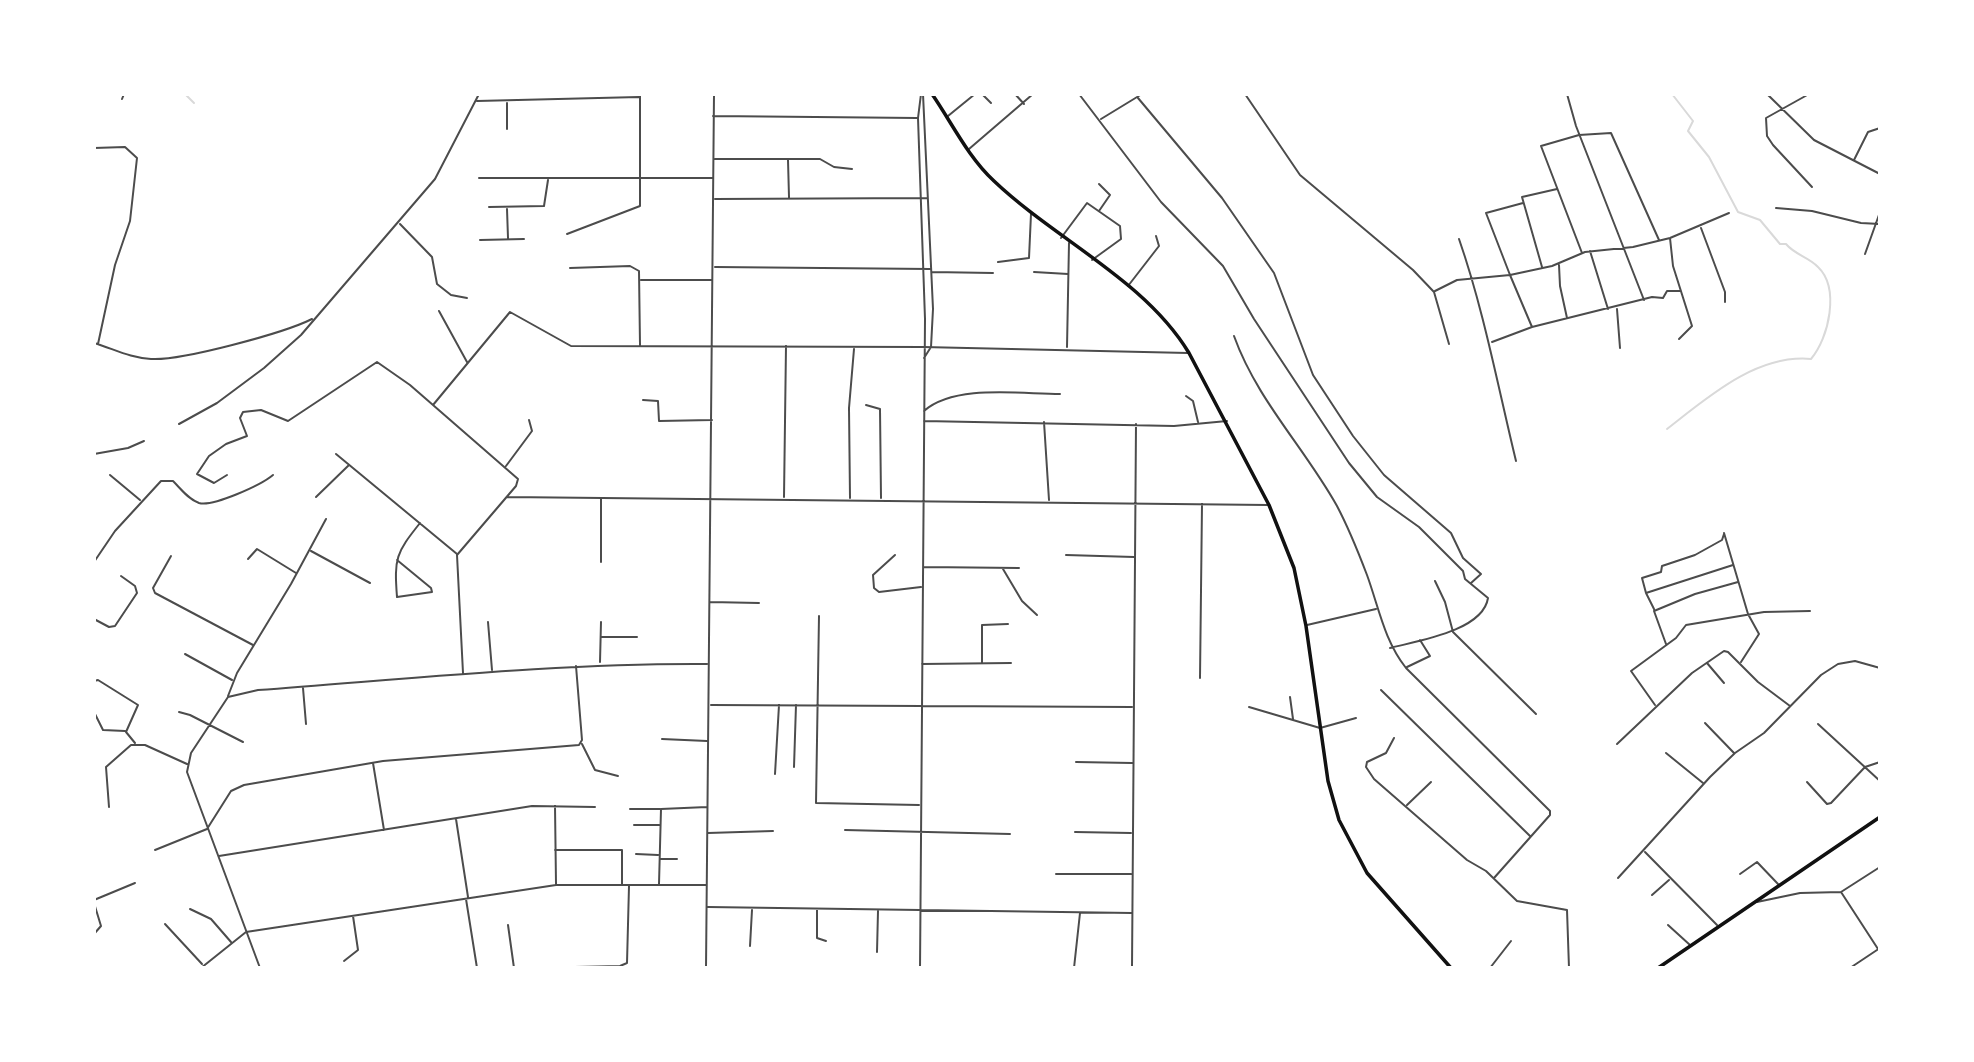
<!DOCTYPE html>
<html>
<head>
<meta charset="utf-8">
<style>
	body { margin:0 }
	#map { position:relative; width:1974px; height:1062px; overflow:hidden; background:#fff; font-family:"Archivo Narrow",sans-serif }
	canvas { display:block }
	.frame { position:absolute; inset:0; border:96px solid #fff; pointer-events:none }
</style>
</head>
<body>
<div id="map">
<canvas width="1974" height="1062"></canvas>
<div class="frame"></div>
</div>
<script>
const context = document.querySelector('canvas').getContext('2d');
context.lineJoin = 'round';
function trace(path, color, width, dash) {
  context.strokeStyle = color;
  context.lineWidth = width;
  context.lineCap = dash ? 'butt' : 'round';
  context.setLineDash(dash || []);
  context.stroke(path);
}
trace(new Path2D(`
	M185 94 194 103
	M1667 429C1707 398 1756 354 1811 359 1829 338 1840 288 1818 267 1809 257 1795 255 1786 244H1780L1760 220 1738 212 1709 157 1688 131 1693 121 1672 94`), '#d9d9d9', 2);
trace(new Path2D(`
	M923 94 933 309 931 347 924 358
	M982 94 991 103
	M1015 94 1024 104
	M1079 94 1161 202 1223 266 1254 319 1349 463 1377 497 1419 527 1463 571 1465 579 1488 598C1483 631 1417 641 1390 648
	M1245 94 1300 175 1413 270 1434 292 1449 344
	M1567 94 1576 126 1644 300
	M1767 94 1814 140 1880 174
	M1809 94 1766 118 1767 136 1773 145 1812 187
	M1138 98 1222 198 1274 273 1313 375 1353 436 1384 475 1451 533 1463 558 1481 574 1471 583
	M122 99 124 94
	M477 101 639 97
	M507 103V129
	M713 116 917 118
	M948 116 975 94
	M1101 119 1142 94
	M94 148 125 147 137 158 130 221 115 265 98 344
	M969 149 1033 94
	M715 159H820L834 167 852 169
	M788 160 789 197
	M1854 160 1868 132 1880 128
	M479 178H712
	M1099 184 1110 195 1099 211
	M715 199 927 198
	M489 207 544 206 548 180
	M1776 208 1812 211 1861 223 1880 224
	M507 209 508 238
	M400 224 432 257 437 284 451 295 467 298
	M1701 228 1725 292V302
	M567 234 640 206V94
	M1061 238 1087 203 1120 226 1121 239 1092 260
	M1670 238 1673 266 1692 326 1679 339
	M1459 239C1484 311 1498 387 1516 461
	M480 240 524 239
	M1590 251 1608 309
	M1582 253 1541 146 1579 135 1611 133 1659 240
	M1865 254 1880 212
	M998 262 1029 258 1031 214
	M1559 265 1560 286 1567 318
	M715 267 930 269
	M1542 267 1522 197 1557 189
	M570 268 630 266 639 271 640 345
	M932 272 993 273
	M1034 272 1068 274
	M641 280H712
	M1128 286 1159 246 1156 236
	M1435 291 1457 280 1510 275 1486 213 1523 203
	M1681 291H1667L1663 298 1652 297 1532 327 1510 275 1552 266 1585 252 1633 247 1670 238 1729 213
	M1617 309 1620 348
	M439 311 467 362
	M1234 336C1257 400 1304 447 1337 506 1347 525 1359 554 1367 575 1379 608 1384 640 1406 668L1550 811V815L1494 878
	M1492 342 1532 327
	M94 343C114 349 130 358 151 359 181 361 284 333 312 319
	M1067 347 1069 243
	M1186 396 1193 401 1198 422
	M643 400 658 401 659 421 712 420
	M433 405 510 312 571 346 923 347 1188 353
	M866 405 880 409 881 498
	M924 411C955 384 1020 394 1060 394
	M924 421 1174 426 1227 421
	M1044 422 1049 500
	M179 424 217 403 264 368 301 335 435 179 479 94
	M94 454 128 448 144 441
	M336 454 457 554
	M506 466 532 431 529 420
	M110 475 140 500
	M227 475 214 483 197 474 209 456 226 444 247 436 240 418 243 412 261 410 288 421 377 362 410 385 518 479 516 486 457 555 463 673
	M316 497 349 465
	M507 497 1268 505
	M784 497 786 346
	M850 498 849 408 854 349
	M601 499V562
	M1724 533 1748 614 1759 634 1741 662
	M311 551 370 583
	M895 555 873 575 874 588 879 592 921 587
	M1066 555 1134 557
	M171 556 153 588 155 593 253 645
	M248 559 257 549 296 573
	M397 560 431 588 432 592 397 597C394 558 396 553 420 523
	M94 562 115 531 161 481H173C181 489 188 499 199 503 213 507 261 485 273 475
	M924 567 1019 568
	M1003 569 1022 601 1037 615
	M1435 581 1445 602 1453 632 1536 714
	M1646 593 1642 578 1661 572 1662 566 1695 555 1722 540 1724 534
	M710 602 759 603
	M1654 609 1646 593 1733 565
	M819 616 816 803 919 805
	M94 619 109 627 115 626 137 593 135 586 121 576
	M488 622 492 670
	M1307 625 1376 609
	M601 637H637
	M1666 644 1654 611 1695 594 1738 582
	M185 654 232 680
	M600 662 601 622
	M982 662V625L1008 624
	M1707 663 1724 683
	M922 664 1011 663
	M1407 667 1430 656 1420 640
	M1200 678 1202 504
	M94 681 98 680 138 705 126 732
	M303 688 306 724
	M1381 690 1530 836
	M1879 691H1880
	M228 696 237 673 291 584 326 519
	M1290 697 1293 719
	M711 705 1132 707
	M1655 705 1631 671 1676 638 1686 625 1764 612 1810 611
	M1249 707 1320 728 1356 718
	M94 712 103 730 125 731
	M179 712 190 715 243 742
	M1705 723 1734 753
	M1818 724 1880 781
	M126 732 135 743
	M1394 738 1386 753 1367 762 1366 767 1374 779 1467 860 1486 871 1517 901 1567 910 1569 968
	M662 739 707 741
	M582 744 595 770 618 776
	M1617 744 1692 673 1724 651 1728 652 1758 682 1790 706
	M1666 753 1703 783
	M1076 762 1132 763
	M373 763 384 830
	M794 767 796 705
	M775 774 779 705
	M1807 782 1827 804 1831 803 1865 767 1880 762
	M1407 805 1431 782
	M555 806 556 884
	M109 807 106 767 131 745H145L187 764
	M630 809H660
	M456 819 468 897
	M634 825H659
	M845 830 1010 834
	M1075 832 1131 833
	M708 833 773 831
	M155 850 207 829 231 791 244 785 383 761 579 745 582 740 576 666
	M555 850H622V884
	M1645 852 1717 925
	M636 854 658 855
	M219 856 532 806 595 807
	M660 859H677
	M1056 874H1131
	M1740 874 1757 862 1778 884
	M1618 878 1710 777 1735 753 1764 733 1821 675 1838 664 1855 661 1880 668
	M659 884 661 809 707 807
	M1841 892 1878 949
	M1652 895 1669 880
	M466 899 477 968
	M94 900 135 883
	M1757 902 1800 893 1841 892 1880 867
	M94 903 101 926 94 934
	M708 907 1132 913
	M190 909 211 919 231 942
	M817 909V938L826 941
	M165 924 202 964
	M508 925 514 968
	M1668 925 1690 945
	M750 946 752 910
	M877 952 878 911
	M344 961 358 950 353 916
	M201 968 246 932 556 885H706
	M260 968 187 772 191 753 228 697 258 690C408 679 557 663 707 664
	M530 968 620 966 627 963 629 886
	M706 968 714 94
	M920 968 925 319 918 118 921 94
	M1074 968 1080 913
	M1132 968 1136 424
	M1490 968 1511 941
	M1850 968 1880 948`), '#4c4c4c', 2);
trace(new Path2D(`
	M932 94C952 123 968 157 994 181 1056 240 1145 280 1189 353L1269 505 1294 568 1306 626 1328 781 1339 820 1367 873 1451 968
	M1658 968 1880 817`), '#111', 3.5);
</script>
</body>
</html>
